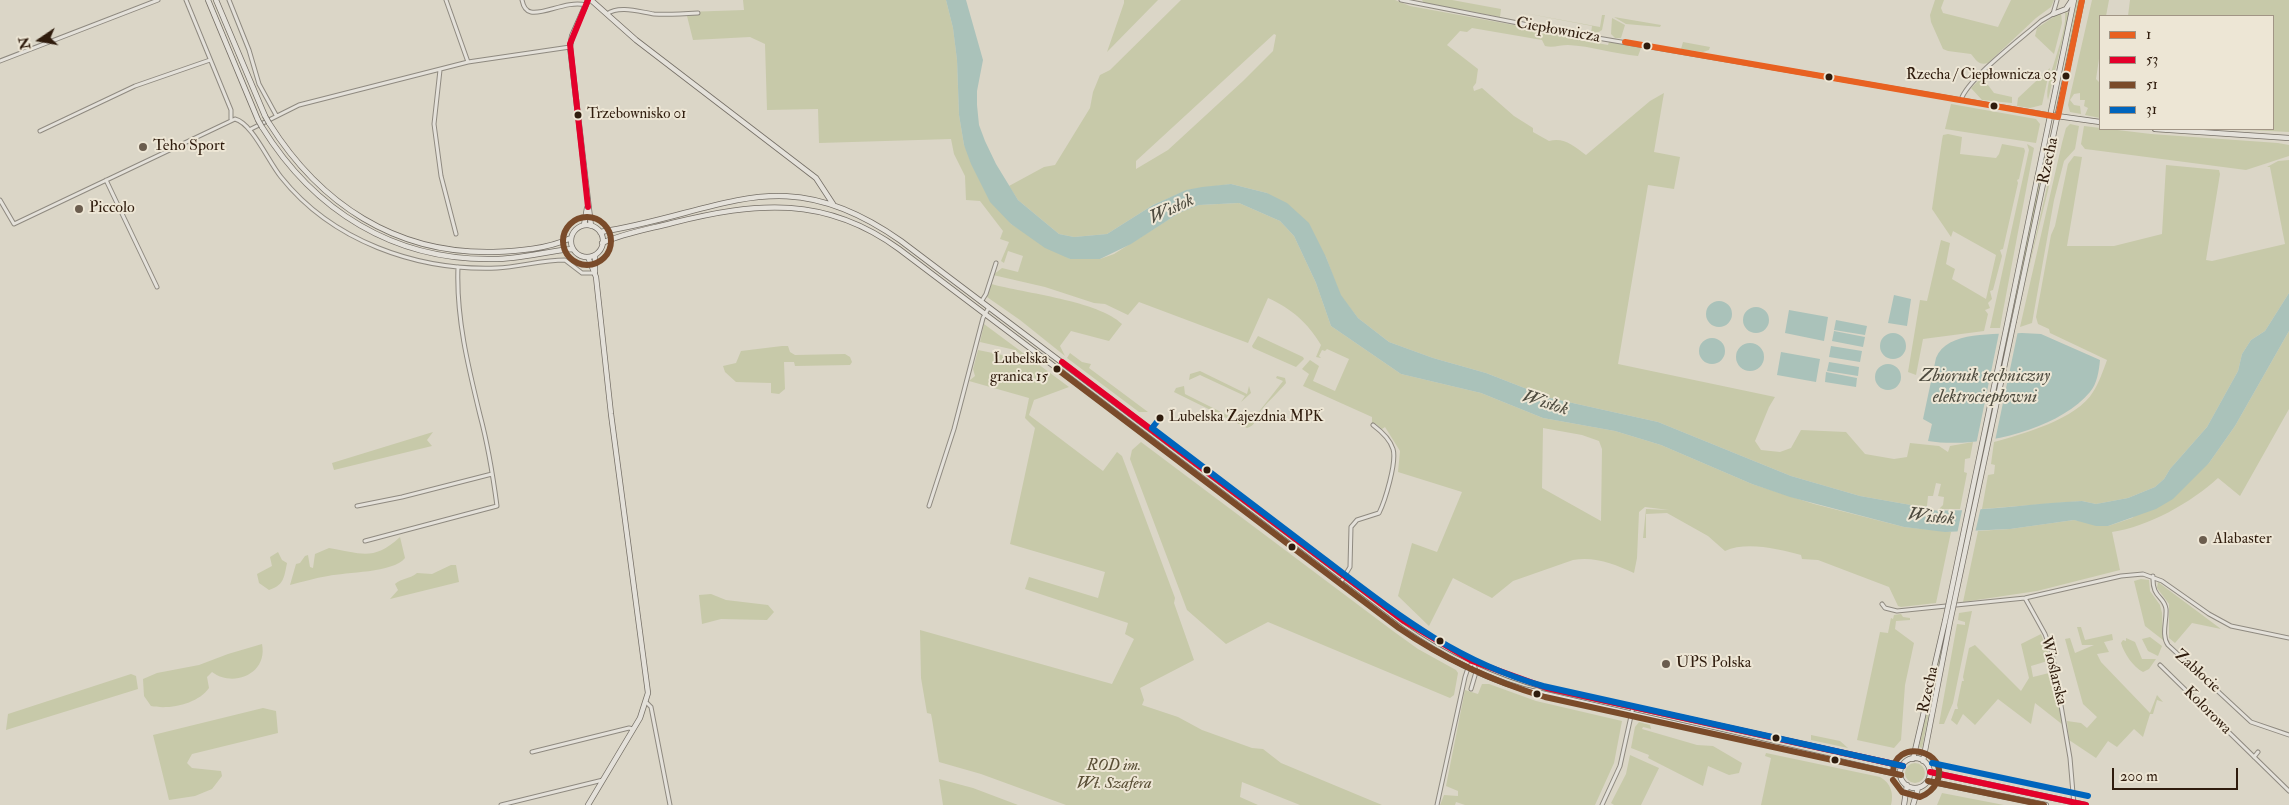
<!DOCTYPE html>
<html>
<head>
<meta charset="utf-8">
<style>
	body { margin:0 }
	#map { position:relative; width:2289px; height:805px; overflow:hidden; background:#dbd6c7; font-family:"IM FELL Double Pica",serif }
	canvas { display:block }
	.legend { position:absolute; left:2099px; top:15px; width:175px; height:115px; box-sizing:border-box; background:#ede6d5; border:1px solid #a19585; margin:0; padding:6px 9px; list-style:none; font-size:15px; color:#2f1c0d }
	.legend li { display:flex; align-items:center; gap:10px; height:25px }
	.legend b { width:25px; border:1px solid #a19585 }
	.north { position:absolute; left:15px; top:15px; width:50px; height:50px; -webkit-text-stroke:4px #ede6d5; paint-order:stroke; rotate:258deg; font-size:14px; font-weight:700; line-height:20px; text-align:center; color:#2f1c0d }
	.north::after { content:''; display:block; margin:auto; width:18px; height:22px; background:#2f1c0d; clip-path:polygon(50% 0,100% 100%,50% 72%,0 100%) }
	.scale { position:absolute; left:2112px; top:768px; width:126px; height:22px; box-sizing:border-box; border:2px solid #2f1c0d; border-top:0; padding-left:6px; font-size:15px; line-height:18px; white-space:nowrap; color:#2f1c0d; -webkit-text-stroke:4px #ede6d5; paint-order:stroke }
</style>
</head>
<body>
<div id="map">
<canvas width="2289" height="805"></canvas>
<ul class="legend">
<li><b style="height:6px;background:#e86121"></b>1</li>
<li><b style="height:6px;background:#e4002b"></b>53</li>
<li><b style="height:6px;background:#7a4b2a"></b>51</li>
<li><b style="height:6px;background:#0065bd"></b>31</li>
</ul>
<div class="north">N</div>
<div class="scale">200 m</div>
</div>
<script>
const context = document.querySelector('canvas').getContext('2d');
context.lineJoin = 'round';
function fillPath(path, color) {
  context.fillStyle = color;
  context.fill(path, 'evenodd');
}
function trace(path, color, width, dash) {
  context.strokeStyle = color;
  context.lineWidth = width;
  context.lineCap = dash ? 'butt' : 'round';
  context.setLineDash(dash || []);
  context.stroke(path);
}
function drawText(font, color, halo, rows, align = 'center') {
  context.font = font + ' "IM FELL Double Pica",serif';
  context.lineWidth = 4;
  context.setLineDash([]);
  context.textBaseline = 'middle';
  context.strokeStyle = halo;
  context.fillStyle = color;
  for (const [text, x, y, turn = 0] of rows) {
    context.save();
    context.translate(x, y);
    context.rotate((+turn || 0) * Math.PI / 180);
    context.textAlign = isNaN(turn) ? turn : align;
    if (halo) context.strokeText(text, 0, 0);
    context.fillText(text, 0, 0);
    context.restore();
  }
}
fillPath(new Path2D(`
	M743 0H946L953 28 957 60 959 115 964 145 1011 224 1070 259H1100L1114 254 1179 213 1199 205 1239 203 1280 221 1294 236 1316 283 1331 326 1401 374 1481 393 1543 418 1615 431 1661 445 1752 484 1814 504 1904 527 1951 532 1936 603 1901 607 1898 606 1889 587 1818 560 1802 559 1801 555C1779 549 1746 541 1725 551L1708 536 1667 513 1646 514V538H1643L1646 509 1669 510 1645 507 1639 512 1637 558 1634 573C1614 564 1595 556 1573 560L1513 581 1492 598 1453 578 1429 626 1398 596 1412 543 1437 552 1462 492 1398 472 1400 451 1385 427 1382 429 1376 424H1372V417L1303 386 1309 374 1302 369 1310 360 1319 366 1313 381 1335 391 1349 359 1327 349 1325 351 1322 350 1319 356 1321 358 1316 357 1321 345C1307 322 1292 309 1268 298L1248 343 1139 302 1128 315 1105 304 1094 303 1045 287 993 275 1002 268 1018 272 1023 256 1008 251 1004 263 1001 261 1009 242 1000 239 1003 231 980 201 966 200 965 176 954 154 951 139 819 143 818 109 767 110 765 44 750 37 693 40 686 12 744 10ZM1543 428 1582 435 1599 441 1602 449 1601 521 1542 488Z
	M1124 0H1158L1107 52 1124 3Z
	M1181 0H1395L1410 6 1563 34 1570 38 1608 45 1609 42 1641 48 1638 56C1615 54 1591 46 1568 45 1560 45 1553 48 1545 46L1542 40 1472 28 1467 32 1460 31 1447 45 1478 69 1476 83 1473 87 1474 91 1482 88 1514 116 1533 128V132L1549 141C1564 137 1574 146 1586 155L1650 101 1664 93 1654 152 1680 157 1674 189 1648 185 1618 364 1775 397 1769 407 1755 441 1761 450 1780 452 1791 448 1801 430 1846 432 1865 454 1894 459 1907 457 1910 443 1939 446 1948 452 1950 446 1973 442 1970 458 1965 459 1964 472 1967 473 1960 509H1939L1943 505 1944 497 1938 496 1941 484 1936 483 1933 496H1928L1927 506 1922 507 1860 496 1791 476 1658 422 1550 398 1486 373 1433 358 1389 342 1358 318 1340 295 1326 257 1267 193 1231 184 1187 190 1153 205 1107 234 1074 237 1059 234 1018 200 1009 186 1044 167 1055 165 1090 108 1093 92 1100 75 1110 70ZM1274 34 1276 35 1273 51 1243 81 1168 150 1136 169V161Z
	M1422 0H1452L1501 9 1500 17 1424 3Z
	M1935 0H1944L1941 8 1943 13 1998 27 2011 0H2054L2051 7 2036 18 1988 63C1979 66 1976 60 1971 54L1948 51 1943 49 1931 22 1930 15Z
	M2077 0H2080L2058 102Z
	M2092 0H2109L2106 16H2100V52L2096 79 2100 83V118L2085 115 2088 108 2084 106 2085 100H2080V93L2074 94 2070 100 2074 105 2080 106 2081 114 2070 112 2068 105Z
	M2130 0H2289V132L2229 129H2273V16H2128Z
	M1519 12 1600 27 1602 15H1605L1602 30 1594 35 1576 31 1591 33 1592 26Z
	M2061 12 2062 23 2054 54 2035 36 2037 28Z
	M2065 12 2069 13 2048 100C2043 81 2068 35 2065 12Z
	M1614 17 1661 25 1660 27 1626 24Z
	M1612 18 1625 25 1621 38H1615L1611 34Z
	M1683 42 1710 47 1709 50 1703 52 1681 49Z
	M2050 68 2042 105 2030 108 2017 106 2018 98Z
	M1982 77 1994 93 2012 97V103L1982 100 1971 88Z
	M1951 104 2036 119 2040 124 2036 143 1945 129Z
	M2070 124 2079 126 2075 149 2064 161 2054 200 2032 323 2020 327 2062 143 2066 128Z
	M2084 126 2151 134 2278 143 2289 145V156L2246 170 2093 150 2085 149 2081 144Z
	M1948 134 1962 137 1960 154 1996 158 1999 154 2002 144 2024 148 2025 151 2019 179 2017 180 2018 183 2003 249 2000 250 2002 256 1993 290 1990 291 1992 299 1988 303 1990 308 1985 310 1988 314 1984 331 1923 339 1916 375 1908 372 1920 300 1927 301 1941 240 1950 243 1946 264 1955 269 1952 279 1986 299 1996 255 1953 231 1951 237 1932 209 1942 140 1943 135Z
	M2048 137 2036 208 2011 320Z
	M2058 139 2050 182 2021 300Z
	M2027 144 2034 148 2003 311 2000 328H1990L2029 150Z
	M2074 156 2082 157 2067 246H2114L2162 234 2166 165 2219 170 2220 174 2206 260 2212 261 2285 244 2270 167H2267L2278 161 2289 160V293L2265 331 2251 340 2242 354 2238 371 2207 427 2170 469 2164 479 2155 487 2128 498 2096 504 2082 501 1982 509 1988 475 1994 474 1995 465 1991 464 1994 442C2023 434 2077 419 2093 392 2099 383 2103 371 2107 360L2050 333 2049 329 2038 324 2036 317 2051 235 2055 226 2068 164Z
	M991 284C1024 293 1099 301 1122 324L1109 341 1071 331 1060 346 1065 356 1020 320 987 297Z
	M984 324 1069 387 1034 400 1029 415 1103 471 1117 452 1122 456 1175 598 1174 603 1194 660 1140 688 1144 700 1142 705 1178 717 1202 730 1252 748 1263 749 1281 763 1382 805H1300L1242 782 1240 797 1258 805H1066L981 774 939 762 932 719 931 714 927 713 921 678 920 630 1112 684 1134 639 1125 634 1128 623 1025 589 1029 577 1098 598 1105 572 1010 544 1035 428 1025 418 1029 398 969 381 975 376 973 369 978 350 1027 360 1015 350 980 342Z
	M2289 331V409L2240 496 2218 478C2192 502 2148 527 2112 532L2120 570 2037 591 1963 602 1978 531 2010 529 2074 520 2108 526 2132 518 2209 463 2235 426Z
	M1258 336 1303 357 1304 359 1296 367 1253 348 1252 346Z
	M782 346H788L790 352 795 355 845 354 850 357 852 362 850 365 795 366 794 362H784L785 389 779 394 771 393V383L736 382 725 372 723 366 736 363 741 351Z
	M1070 353 1082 362 1091 364 1089 368 1148 412H1139L1067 358Z
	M1200 371 1247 394 1249 386 1251 393 1241 402 1245 396 1200 375 1189 380 1190 374Z
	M1277 376 1285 378 1286 383C1278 393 1267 402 1259 413 1255 420 1256 425 1247 428L1174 392 1176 388 1184 386 1185 394 1241 422 1245 415 1254 418 1283 381 1276 378Z
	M433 432 427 440 432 446 334 470 332 463Z
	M1141 442 1393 631 1418 649 1456 670 1458 673 1454 695 1450 698 1268 622 1226 644 1187 610 1130 459 1132 450Z
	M400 537 405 558C393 573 346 572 328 576 315 578 302 582 290 585L296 564 300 563 305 556 308 555 310 567 313 568 315 554 329 548C361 553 373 562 400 537Z
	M278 552 282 560 287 563C284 578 284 585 269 590L259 583 257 574 272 566 270 557Z
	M451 565H456L459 582 390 599 398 590 395 584C402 578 410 579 417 573L432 574Z
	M2141 579 2149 580 2150 591 2160 605 2162 613 2163 640 2145 626 2134 581Z
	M2158 582 2166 588 2221 629 2192 623 2175 643 2169 638V604L2157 588Z
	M711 594 726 600 768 605 774 612 767 620 721 619 702 624 699 595Z
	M1972 611 1953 703 1944 724H1939L1957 624 1965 625V622L1958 620 1959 613Z
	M1901 614 1903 617 1910 618V620L1896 621 1895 629 1914 643 1905 685 1901 740 1894 748 1857 740 1880 632 1888 633 1891 618 1893 619 1894 615Z
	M1947 619H1948L1922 748 1919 747Z
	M2077 627H2081L2085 640 2112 634 2113 640 2104 642 2109 652 2097 654 2101 662 2150 713 2157 695 2163 702 2157 700 2153 714H2150L2143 737 2134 729 2117 747 2108 741 2096 758 2069 740 2067 721 2081 723 2087 728 2097 717 2083 704 2065 639 2070 638 2075 653 2094 645H2082Z
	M2041 634 2051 660 2031 666 2033 677 2053 672 2063 725 2035 703 2031 724 1998 699 1975 725 1963 714 1957 725 1951 720 1955 709H1958L1957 705 1962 681H1964L1963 677 1969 648 1975 645 2021 691 2029 678 2021 644Z
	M2150 637 2162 646 2158 656 2148 651 2142 639Z
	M2126 638 2135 642 2142 659H2156L2149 669 2143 672C2133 667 2124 653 2121 643L2123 640 2126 641Z
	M262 644C268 674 233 688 212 672L207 677 209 688C198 704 169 710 151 706L144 696 143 679 157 673 199 665 228 654Z
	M131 674 136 676 138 689 6 730 8 714Z
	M1482 684H1489L1536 701 1622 721 1614 763 1595 805H1465L1456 802 1455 805H1440L1444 795 1458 796V791L1446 786 1465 690 1478 694Z
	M263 708 276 711 278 733 192 754 187 763 192 768 221 771 222 776 212 789 195 796 169 800 153 735Z
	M1639 722 1650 725 1651 729 1643 727 1642 729 1697 745 1713 746 1742 763 1739 773 1729 775 1708 766 1703 786 1648 758 1649 755 1631 748 1635 727Z
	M1811 735 1840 741 1848 748 1811 740Z
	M1766 753 1880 777C1891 783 1894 794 1891 805H1761L1771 758 1765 756Z
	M1630 755 1659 768 1641 805H1614L1611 803 1626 774Z
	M1905 773a10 10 0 1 1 20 0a10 10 0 1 1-20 0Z
	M939 779 973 788 1018 805H943Z
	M1942 793 2004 805H1937Z`), '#c7c9a9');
fillPath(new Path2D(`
	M946 0H966L983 60 977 91V105L979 125 985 141 996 164 1018 200 1059 234 1074 237 1107 234 1153 205 1186 190 1202 187 1231 184 1267 193 1287 203 1309 223 1326 257 1341 295 1358 318 1389 342 1433 358 1486 373 1550 398 1658 422 1791 476 1860 496 1922 507 1927 506V510C1978 513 2030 503 2082 501L2096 504 2128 498 2155 487 2164 479 2170 469 2207 427 2238 371 2242 354 2251 340 2265 331 2289 293V331L2235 426 2209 463 2173 499 2156 509 2108 526H2096L2074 520 2010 529 1945 532 1904 527 1790 497 1752 484 1661 445 1615 431 1543 418 1481 393 1401 374 1331 326 1316 283 1294 236 1280 221 1239 203 1199 205 1179 213 1131 244 1100 259H1070L1045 248 1011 224 990 202 971 164 964 145 959 115 957 60 953 28Z
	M1894 295 1911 299 1907 326 1888 323Z
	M1706 314a13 13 0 1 1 26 0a13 13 0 1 1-26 0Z
	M1743 320a13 13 0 1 1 26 0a13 13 0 1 1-26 0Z
	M1789 310 1828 317 1824 341 1785 333Z
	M1836 320 1867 326 1865 335 1834 330Z
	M1834 331 1865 337 1863 347 1832 341Z
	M2022 333 2041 334 2100 360C2099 371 2097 384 2090 392 2057 431 1977 449 1928 441L1932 424 1923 419 1936 358C1947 330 1996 335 2022 333Z
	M1880 346a13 13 0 1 1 26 0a13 13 0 1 1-26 0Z
	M1699 351a13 13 0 1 1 26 0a13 13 0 1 1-26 0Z
	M1736 357a14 14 0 1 1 28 0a14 14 0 1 1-28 0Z
	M1831 346 1862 351 1860 362 1829 357Z
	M1781 352 1820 359 1816 382 1777 375Z
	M1829 362 1859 367 1858 376 1827 371Z
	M1875 377a13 13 0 1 1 26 0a13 13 0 1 1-26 0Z
	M1826 372 1857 378 1856 387 1825 382Z`), '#aac2ba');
fillPath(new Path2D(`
	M2018 331 1995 441 1976 445 1999 333Z
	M1963 506 1981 507 1975 533 1957 534Z`), '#dbd6c7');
const street = new Path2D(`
	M186 0 231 110V119
	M229 0 249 50 259 84 276 115
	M446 0 468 62
	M522 0C523 5 525 11 531 12 544 15 567 0 586 5
	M1401 0 1574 34 2050 115
	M607 14C619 5 640 12 654 14 668 15 683 14 698 13
	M0 61 158 0
	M440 70 434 124 441 176 456 234
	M1961 100C1967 79 2022 38 2041 21L2053 14 2057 0
	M251 129 299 105 468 62 570 47
	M40 131 135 86 210 60
	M106 180 157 287
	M0 200 14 224 235 119C252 123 268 161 281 177 332 241 416 271 497 268 519 267 542 260 565 260L582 273H595
	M981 302 986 294 996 263
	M357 506 402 497 492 474
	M929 506 954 429 983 318 989 307
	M365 541 497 506C493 476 488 445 480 415 468 366 456 317 458 267
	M2153 576C2152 599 2164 595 2166 609 2167 620 2161 635 2168 645L2251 722 2289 735
	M1341 582 1350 567 1351 527 1357 520 1379 513C1385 501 1397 462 1393 449 1390 439 1381 431 1373 425
	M2025 598 2045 634 2052 653 2070 758 2074 805
	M1882 604 1885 608 1897 611 2025 598 2121 576 2143 574 2162 581 2209 614 2231 626 2289 638
	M2160 665 2289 791
	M1471 689 1476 672 1474 663
	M647 703 651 707 670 805
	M532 752 629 728 633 729
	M2254 757 2258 752
	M501 805 603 780
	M1437 805 1465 677 1468 668 1474 662
	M1602 805 1620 766 1633 707`);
const secondary = new Path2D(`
	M208 0 258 120
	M216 0 265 116
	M588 0 572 36 570 47 591 226
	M591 0 636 40 816 178 833 204
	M2053 14 2066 9 2072 0
	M2050 115 2100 122
	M269 123C320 204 395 254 493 252 519 251 547 249 571 238
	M262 127C314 211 394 261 494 259 521 259 547 251 573 249
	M2155 129 2289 138
	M584 225 587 208
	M571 241a16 16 0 1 1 32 0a16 16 0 1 1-32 0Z
	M600 232C723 213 782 157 901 241L1404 621C1448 652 1495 674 1547 688L1903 766
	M602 243C624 233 649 229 672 223 756 202 825 195 899 249L1402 629C1440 655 1479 676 1523 689L1901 775
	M595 255V272
	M588 257 596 277 611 414 648 693 640 718 588 805
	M2008 320 2074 0
	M2014 321 2082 0
	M1900 773a15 15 0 1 1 30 0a15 15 0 1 1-30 0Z
	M1913 759 1945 621
	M1923 761 1950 622
	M1930 772 2086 805
	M1928 781 2046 805
	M1904 805 1907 785
	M1913 805 1918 788`);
trace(street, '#8f8a80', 5);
trace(secondary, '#767067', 6);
trace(street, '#e4e1da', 3);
trace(secondary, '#e4e1da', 4.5);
const secondaryBridge = new Path2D(`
	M265 116 269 123
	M258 120 262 127
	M1945 621 2008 320
	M1950 622 2014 321`);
trace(secondaryBridge, '#767067', 6, []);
trace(secondaryBridge, '#e4e1da', 4.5);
trace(new Path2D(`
	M1625 42 2058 117
	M2058 117 2082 0`), '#e86121', 6);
trace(new Path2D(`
	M588 0 570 44 588 207
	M1062 362 1404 621 1472 661 1547 688 1903 766
	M1930 772 2086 805`), '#e4002b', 6);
trace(new Path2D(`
	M563 241a24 24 0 1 1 48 0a24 24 0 1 1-48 0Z
	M1057 369 1399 628C1444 659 1492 681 1545 697L1901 775
	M1893 773C1893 737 1951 750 1937 782 1933 790 1928 794 1920 797L1902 792 1893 780
	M1928 781 2044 805`), '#7a4b2a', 6);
trace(new Path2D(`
	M1160 418 1152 428C1208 470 1263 513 1319 555 1393 611 1452 660 1543 686L1903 766
	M1932 763 2088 796`), '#0065bd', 6);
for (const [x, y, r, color] of [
	[1647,46,4.5,"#2f1c0d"],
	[2066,76,4.5,"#2f1c0d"],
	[1829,77,4.5,"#2f1c0d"],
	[1994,106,4.5,"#2f1c0d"],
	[578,115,4.5,"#2f1c0d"],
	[143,147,5,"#6b5d4e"],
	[79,209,5,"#6b5d4e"],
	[1057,369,4.5,"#2f1c0d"],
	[1160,418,4.5,"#2f1c0d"],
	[1207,470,4.5,"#2f1c0d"],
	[2203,540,5,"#6b5d4e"],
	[1292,547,4.5,"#2f1c0d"],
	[1440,641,4.5,"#2f1c0d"],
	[1666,664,5,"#6b5d4e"],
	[1537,694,4.5,"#2f1c0d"],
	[1776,738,4.5,"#2f1c0d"],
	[1835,760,4.5,"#2f1c0d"]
]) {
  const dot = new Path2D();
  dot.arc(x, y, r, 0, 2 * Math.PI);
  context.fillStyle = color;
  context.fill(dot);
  trace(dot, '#ede6d5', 2);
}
drawText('15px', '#2f1c0d', '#ede6d5', [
	["Rzecha / Ciepłownicza 03",2057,76],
	["Trzebownisko 01",587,115,"left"],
	["Lubelska",1048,360],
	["granica 15",1048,378],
	["Lubelska Zajezdnia MPK",1169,418,"left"]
], 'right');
drawText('16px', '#2f1c0d', '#ede6d5', [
	["Ciepłownicza",1558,31,10],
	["Rzecha",2049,161,-78],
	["Wioślarska",2053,671,76],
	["Zabłocie",2197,672,42],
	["Rzecha",1929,690,-78],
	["Kolorowa",2207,711,45]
]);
drawText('16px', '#2f1c0d', '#ede6d5', [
	["Teho Sport",153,147],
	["Piccolo",89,209],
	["Alabaster",2213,540],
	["UPS Polska",1676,664]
], 'left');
drawText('italic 16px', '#584d34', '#ede6d5', [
	["ROD im.",1114,767],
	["Wł. Szafera",1114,785]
]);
drawText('italic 18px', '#4e4b3f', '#ede6d5', [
	["Wisłok",1172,210,-25],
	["Zbiornik techniczny",1985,377],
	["elektrociepłowni",1985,398],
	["Wisłok",1545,404,18],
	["Wisłok",1931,518,6]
]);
</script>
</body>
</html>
